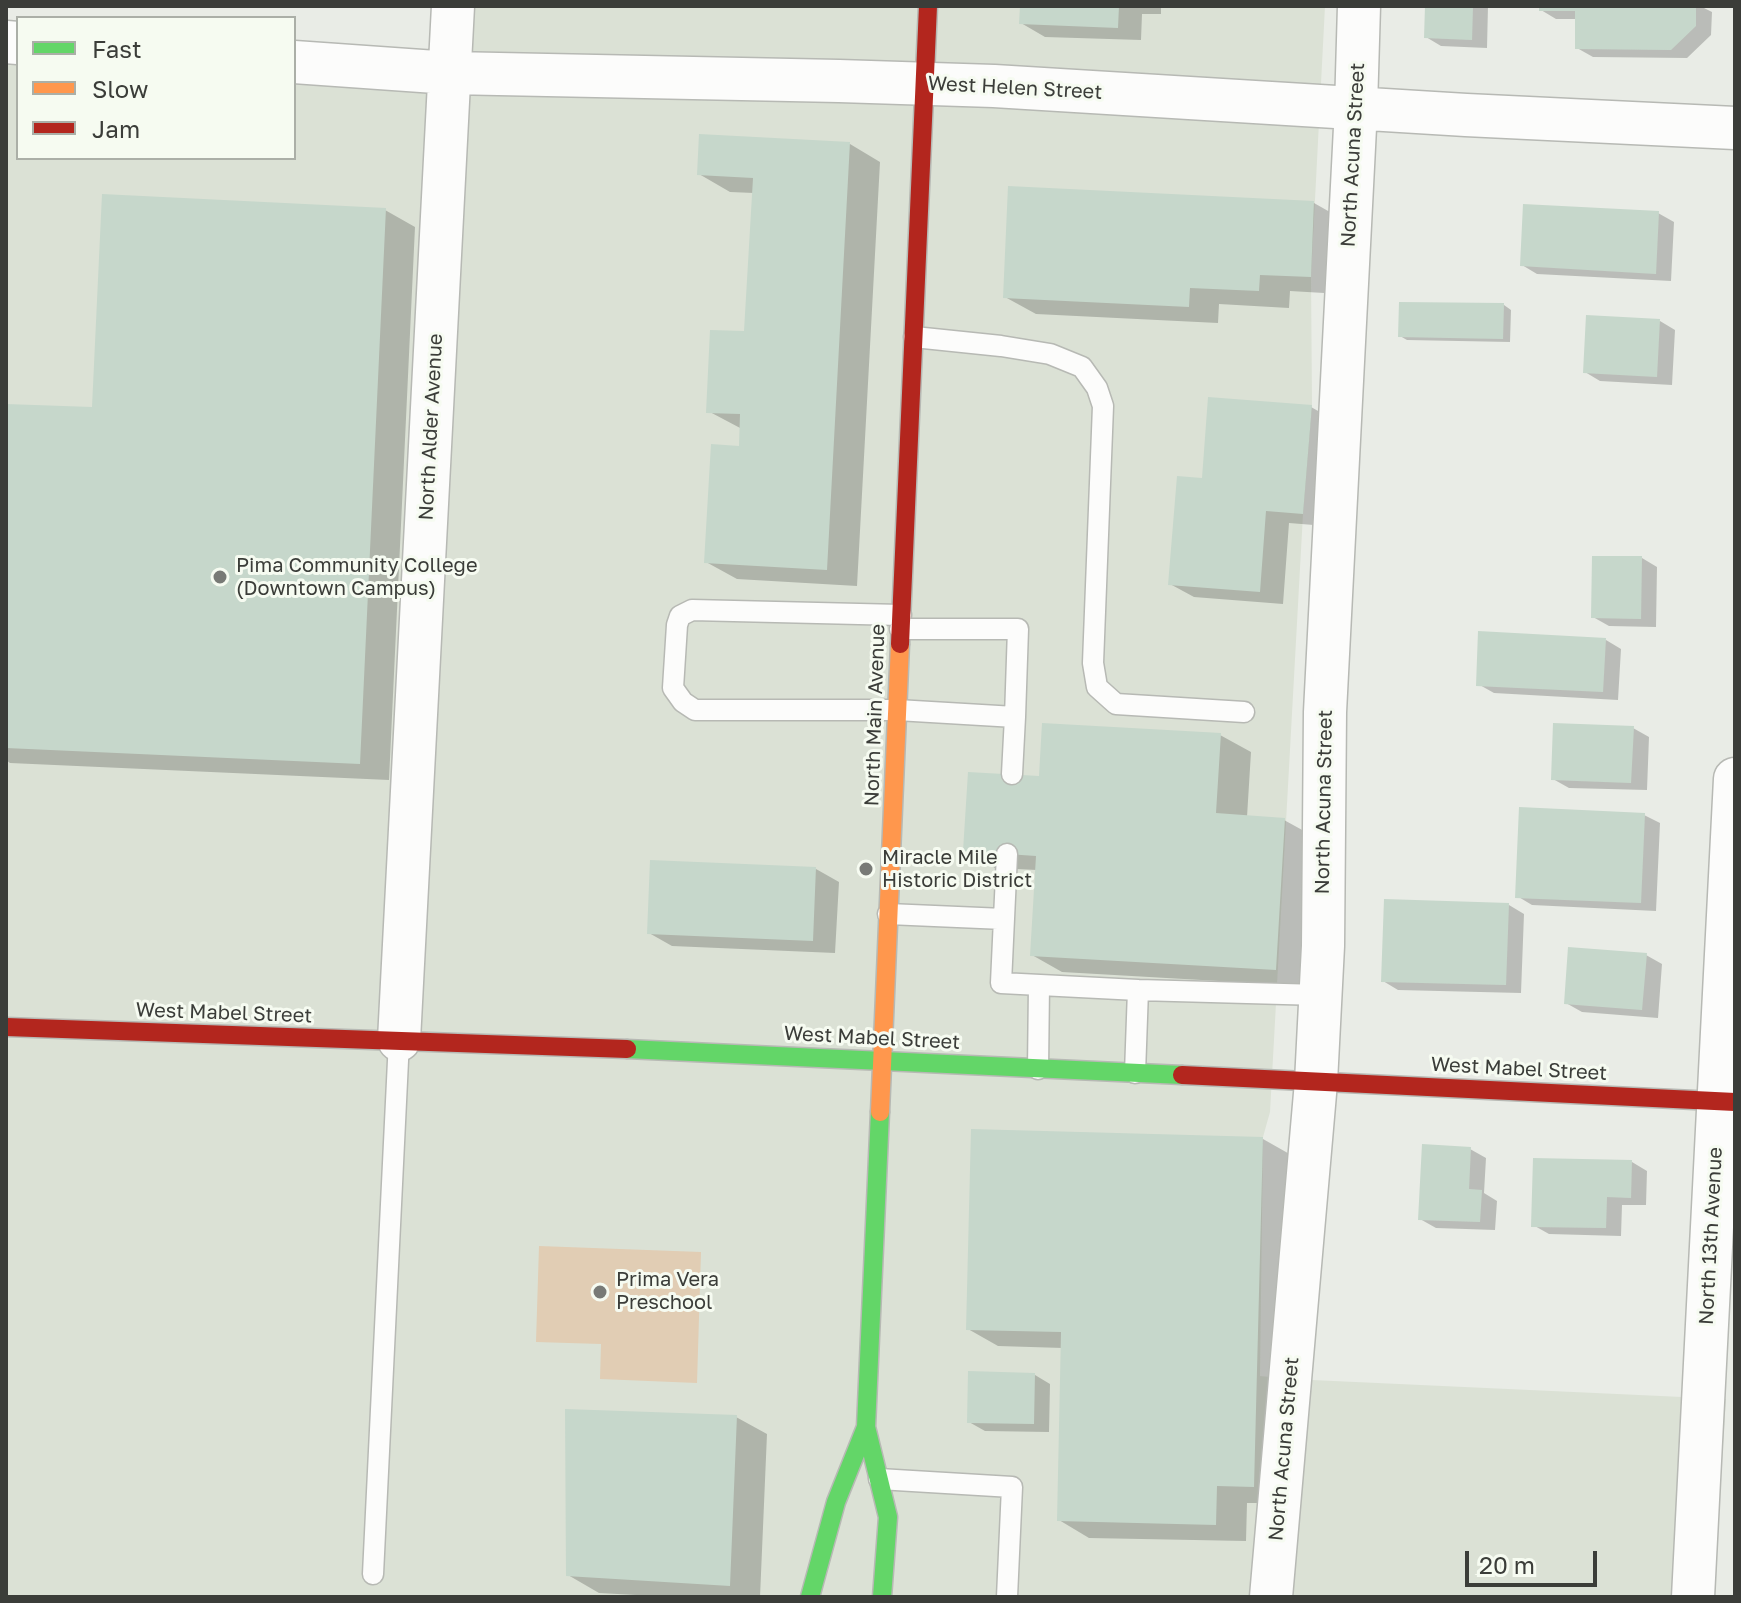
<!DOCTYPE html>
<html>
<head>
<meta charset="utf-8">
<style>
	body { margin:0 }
	#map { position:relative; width:1741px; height:1603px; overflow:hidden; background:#e9ece6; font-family:"Golos Text",sans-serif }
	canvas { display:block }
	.frame { position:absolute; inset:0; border:8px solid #3b3d39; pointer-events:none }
	.legend { position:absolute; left:16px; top:16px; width:280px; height:144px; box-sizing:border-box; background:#f6fbf1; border:2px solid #abafa7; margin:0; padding:10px 14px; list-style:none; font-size:24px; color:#3b3d39 }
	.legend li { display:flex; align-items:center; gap:16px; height:40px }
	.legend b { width:40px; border:2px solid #abafa7 }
	.scale { position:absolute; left:1465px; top:1551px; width:132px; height:36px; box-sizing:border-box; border:4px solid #3b3d39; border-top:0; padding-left:10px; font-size:24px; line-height:28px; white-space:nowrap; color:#3b3d39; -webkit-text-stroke:6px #f6fbf1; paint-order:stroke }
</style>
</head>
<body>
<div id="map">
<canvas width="1741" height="1603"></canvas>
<div class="frame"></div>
<ul class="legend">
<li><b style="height:10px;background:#63d668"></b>Fast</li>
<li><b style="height:10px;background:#ff974d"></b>Slow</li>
<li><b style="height:10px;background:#b3261e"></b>Jam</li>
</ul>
<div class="scale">20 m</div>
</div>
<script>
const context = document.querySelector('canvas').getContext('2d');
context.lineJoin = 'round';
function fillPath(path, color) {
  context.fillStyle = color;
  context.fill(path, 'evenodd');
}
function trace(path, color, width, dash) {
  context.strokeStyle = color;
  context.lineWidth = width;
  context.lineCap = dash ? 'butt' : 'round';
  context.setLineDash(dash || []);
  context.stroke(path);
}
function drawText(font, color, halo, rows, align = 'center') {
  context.font = font + ' "Golos Text",sans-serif';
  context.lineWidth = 6;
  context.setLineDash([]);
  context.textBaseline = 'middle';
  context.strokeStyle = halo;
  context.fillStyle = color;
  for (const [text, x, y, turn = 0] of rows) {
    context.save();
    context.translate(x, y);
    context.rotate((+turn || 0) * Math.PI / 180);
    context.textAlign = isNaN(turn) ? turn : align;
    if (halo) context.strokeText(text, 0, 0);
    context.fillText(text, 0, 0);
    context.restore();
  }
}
fillPath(new Path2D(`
	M455 6H1325L1311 277 1312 405 1303 514 1270 1112 1263 1137 1260 1376 1290 1379 1726 1399 1713 1597H6V52H18V158H294V71L453 82Z`), '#dbe1d5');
fillPath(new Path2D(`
	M539 1246 701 1252 697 1383 600 1379 601 1344 536 1342Z`), '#e1cdb4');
fillPath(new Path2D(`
	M1022 6H1161V14H1142L1141 40 1045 37 1021 23Z
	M1427 6H1488L1487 48 1441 46 1426 37Z
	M1541 6H1700L1712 12 1711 35 1687 58 1593 57 1577 48V19H1556L1541 10Z
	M850 144 880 162 857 586 737 579 706 562 741 448 742 429 708 411 746 334 754 193 730 192 699 174Z
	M1314 203 1344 220 1341 294 1290 291 1289 308 1219 304 1218 323 1036 314 1005 297Z
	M385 210 415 227 389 780 10 763 6 760V406L94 409Z
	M1658 213 1674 222 1671 281 1537 274 1522 265Z
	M1504 305 1511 310 1510 342 1407 340 1400 336Z
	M1660 321 1675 330 1672 385 1600 381 1585 372Z
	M1311 407 1334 420 1326 526 1289 523 1283 604 1194 597 1170 584 1204 480Z
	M1642 558 1657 567 1656 627 1609 626 1593 617Z
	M1606 640 1621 649 1618 700 1494 693 1478 684Z
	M1633 728 1649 737 1647 790 1569 788 1553 779Z
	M1220 735 1251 752 1247 817 1284 820 1315 837 1306 986 1062 972 1032 955 1037 870 995 868 965 850 1041 778Z
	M1644 815 1660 823 1656 911 1532 905 1517 896Z
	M816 869 839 882 835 953 672 946 649 933Z
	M1509 905 1524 914 1521 993 1398 990 1383 981Z
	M1646 955 1662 964 1658 1018 1582 1012 1566 1003Z
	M1263 1139 1293 1156 1284 1503H1247L1246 1541 1089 1538 1059 1520 1063 1348 998 1346 968 1329Z
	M1470 1149 1486 1158 1484 1193 1497 1201 1495 1230 1436 1228 1420 1219Z
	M1632 1162 1647 1171 1646 1205H1622L1621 1236 1549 1234 1533 1225Z
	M1035 1375 1050 1384 1049 1432 985 1431 969 1422Z
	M736 1417 767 1434 760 1597H673L599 1593 568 1575Z`), '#0003');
fillPath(new Path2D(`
	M1020 6H1119L1118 28 1019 24Z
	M1425 6H1473L1472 40 1424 38Z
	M1539 6H1696V26L1671 50 1575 49V11H1539Z
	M699 134 850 142 827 570 704 563 711 444 739 446 740 414 706 413 710 330 744 331 753 178 697 175Z
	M1008 186 1314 201 1311 277 1260 275 1259 291 1190 288 1189 307 1003 298Z
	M102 194 386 208 360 764 6 748V404L92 407Z
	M1523 204 1659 211 1656 274 1520 266Z
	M1399 302 1504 303 1503 339 1398 337Z
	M1586 315 1660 319 1657 377 1583 373Z
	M1208 397 1312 405 1303 514 1266 511 1260 592 1168 585 1177 476 1202 478Z
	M1592 556H1642L1641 619 1591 618Z
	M1478 631 1606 638 1603 692 1476 686Z
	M1042 723 1221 733 1216 813 1285 818 1276 970 1030 956 1036 856 963 851 968 772 1039 776Z
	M1553 723 1634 726 1631 783 1551 780Z
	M1519 807 1645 813 1641 903 1515 898Z
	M650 860 816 867 813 941 647 934Z
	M1384 899 1509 903 1506 985 1381 982Z
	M1568 947 1647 953 1642 1010 1564 1004Z
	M971 1129 1263 1137 1254 1487 1217 1486 1216 1525 1057 1521 1061 1332 966 1330Z
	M1422 1144 1471 1147 1469 1189 1482 1190 1480 1222 1418 1220Z
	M1533 1158 1632 1160 1631 1198 1607 1197 1606 1228 1531 1227Z
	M968 1371 1035 1373 1034 1424 967 1423Z
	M565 1409 737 1415 730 1586 566 1576Z`), '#c6d7cb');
const lane = new Path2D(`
	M914 337 1001 346 1050 354 1082 367 1097 388 1103 406 1093 663 1097 687 1116 704 1244 712
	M901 615 692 610 680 616 677 625 673 688 683 702 695 710H897L1015 717 1012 774
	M900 629H1018L1015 717
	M1007 854 1001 983 1138 990 1135 1073
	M888 914 1004 919
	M1138 990 1320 995
	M1038 1069 1039 985
	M879 1479 1012 1487 1007 1597
	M373 1574 399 1040`);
const street = new Path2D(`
	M6 42 18 43
	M294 62 450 73 839 81 994 86 1466 115 1735 128
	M399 1040 453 6
	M1271 1597 1316 1082 1323 946 1325 712 1356 108 1359 6
	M1693 1597 1735 779`);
const fast = new Path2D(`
	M627 1049 1182 1075
	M880 1112 866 1427 888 1517 882 1597
	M810 1597 836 1502 866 1427`);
const slow = new Path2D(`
	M880 1112 900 644`);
const jam = new Path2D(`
	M900 644 928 6
	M6 1027 627 1049
	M1182 1075 1735 1102`);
trace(lane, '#b7b9b4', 23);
trace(street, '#b7b9b4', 45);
trace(fast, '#b7b9b4', 21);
trace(slow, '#b7b9b4', 21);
trace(jam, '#b7b9b4', 21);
trace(lane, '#fcfcfb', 20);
trace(street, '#fcfcfb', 42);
trace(fast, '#63d668', 18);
trace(slow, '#ff974d', 18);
trace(jam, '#b3261e', 18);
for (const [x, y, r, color] of [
	[220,577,8,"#787a76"],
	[866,869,8,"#787a76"],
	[600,1292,8,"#787a76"]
]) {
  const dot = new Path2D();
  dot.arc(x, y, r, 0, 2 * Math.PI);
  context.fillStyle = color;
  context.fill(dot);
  trace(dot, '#f6fbf1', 3);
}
drawText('20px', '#3b3d39', '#f6fbf1', [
	["West Helen Street",1015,88,3],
	["North Acuna Street",1353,155,-87],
	["North Alder Avenue",431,427,-87],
	["North Main Avenue",875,715,-88],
	["North Acuna Street",1324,802,-89],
	["West Mabel Street",224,1013,2],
	["West Mabel Street",872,1038,3],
	["West Mabel Street",1519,1069,3],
	["North 13th Avenue",1711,1236,-87],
	["North Acuna Street",1284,1449,-85]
]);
drawText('20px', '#3b3d39', '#f6fbf1', [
	["Pima Community College",236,566],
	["(Downtown Campus)",236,589],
	["Miracle Mile",882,858],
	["Historic District",882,881],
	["Prima Vera",616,1280],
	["Preschool",616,1303]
], 'left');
</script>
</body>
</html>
